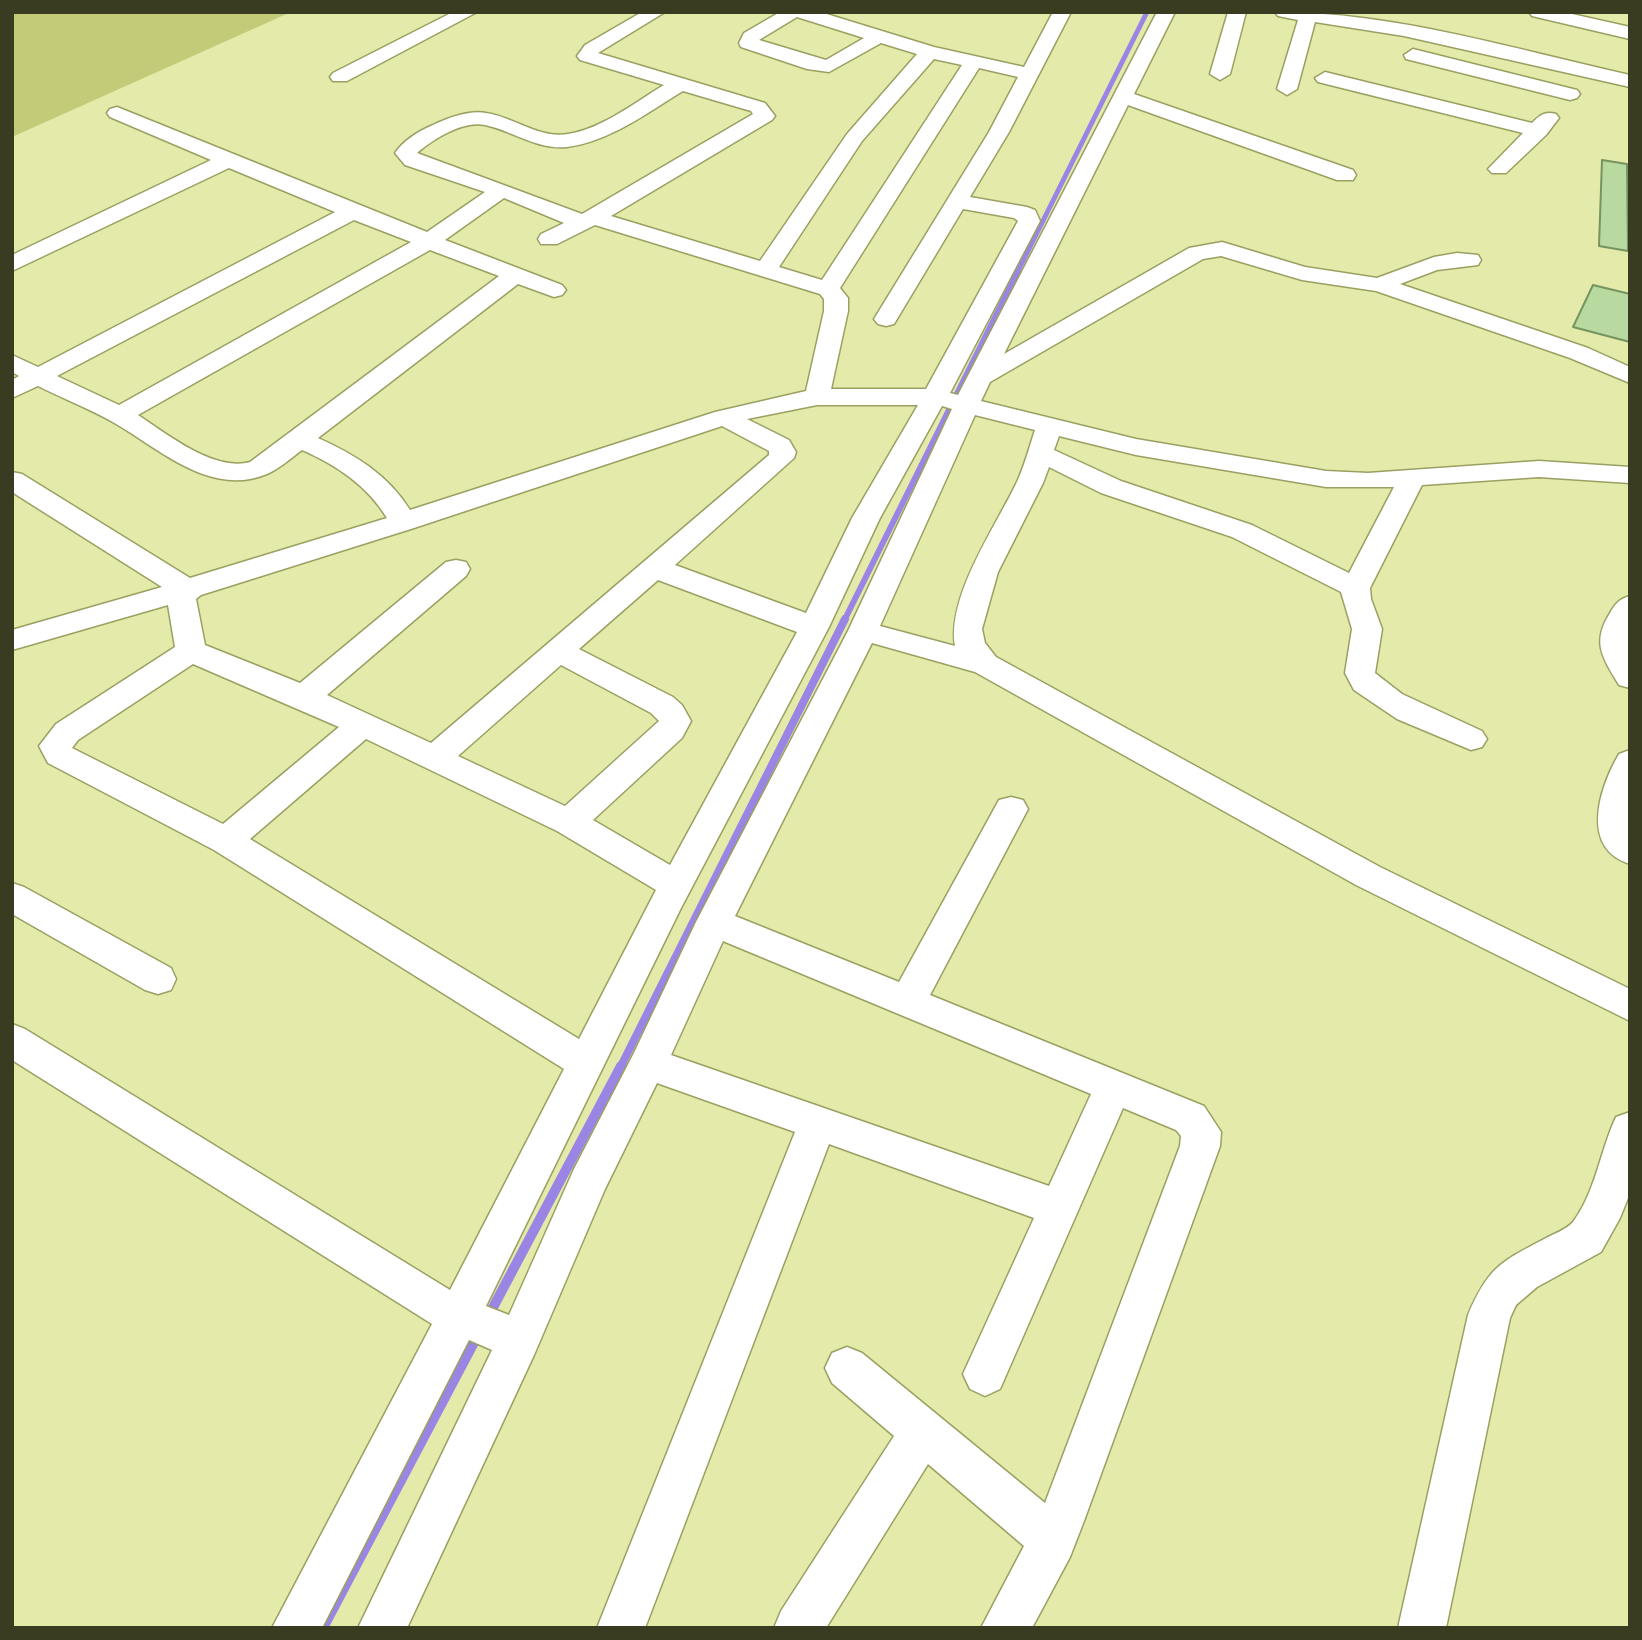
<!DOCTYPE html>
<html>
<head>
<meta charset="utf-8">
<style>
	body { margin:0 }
	#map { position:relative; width:1642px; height:1640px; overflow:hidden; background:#e4eaa9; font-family:Lora,serif }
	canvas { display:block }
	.frame { position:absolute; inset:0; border:14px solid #3a3c21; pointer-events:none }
</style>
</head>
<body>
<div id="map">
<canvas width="1642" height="1640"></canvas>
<div class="frame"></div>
</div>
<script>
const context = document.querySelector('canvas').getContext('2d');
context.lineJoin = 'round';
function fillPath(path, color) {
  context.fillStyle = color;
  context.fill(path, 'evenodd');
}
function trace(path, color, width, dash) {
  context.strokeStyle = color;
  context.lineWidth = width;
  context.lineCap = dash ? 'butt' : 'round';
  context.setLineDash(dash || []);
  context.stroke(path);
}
fillPath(new Path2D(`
	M12 12H291L12 137Z`), '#c3ca78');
trace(new Path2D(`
	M1017 273 1147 12`), '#9a85e5', 5);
trace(new Path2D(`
	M844 621 1018 271`), '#9a85e5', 6);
trace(new Path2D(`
	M620 1068 845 619`), '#9a85e5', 8);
trace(new Path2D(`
	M489 1315 621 1066
	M323 1628 479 1333`), '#9a85e5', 10);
const building = new Path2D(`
	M1602 160 1627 164 1628 251 1599 246Z
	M1593 285 1630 294V342L1573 327Z`);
fillPath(building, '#b8d9a0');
trace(building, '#75945e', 2);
const minor = new Path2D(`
	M453 12H477L347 81H333L330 77 333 73Z
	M642 12H665L598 53 765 103 775 116 772 120 611 216 760 261 847 134 917 54 881 43 829 72 807 69 741 47 739 43 744 33 780 12H820L934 47 1024 67 1053 12H1071L1009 132 970 197 1027 207 1035 210 1040 221 950 393 958 395 1157 12H1175L1134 94 1353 170 1356 175 1353 180H1337L1128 105 1004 354 1189 248 1222 242 1305 267 1377 278 1434 257 1457 253 1478 255 1481 260 1478 265 1437 270 1400 284 1588 348 1630 367V383L1570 358 1376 291 1302 280 1221 256 1203 259 990 382 981 401 1136 439 1326 471 1368 473 1539 461 1630 467V483L1539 477 1422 485 1370 588 1371 599 1382 629 1375 673 1402 694 1482 731 1487 739 1482 747 1471 750 1397 719 1354 690 1345 673 1352 629 1341 592 1232 537 1101 493 1049 467 1043 483 998 572 982 629 985 643 996 657 1380 867 1630 989V1021L1356 885 975 672 872 643 735 916 899 982 999 800 1011 797 1023 800 1028 809 930 995 1204 1106 1221 1132 1220 1146 1084 1521 1070 1557 1032 1628H981L1024 1546 928 1464 826 1628H774L781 1611 894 1436 832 1383 825 1368 832 1353 847 1347 862 1353 1045 1503 1180 1146 1181 1136 1176 1130 1123 1108 1000 1389 985 1396 970 1389 963 1374 1034 1218 829 1144 645 1628H597L795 1132 657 1083 605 1189 534 1355 407 1628H358L492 1350 469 1340 322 1628H272L432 1324 12 1060V1024L25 1029 450 1290 564 1069 214 850 48 763 39 746 56 724 175 647 168 605 12 650V630L162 587 12 492V472L22 474 190 578 387 518C367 485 336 465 302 450 291 458 279 469 267 474 209 498 158 447 111 421 88 408 62 398 38 386L12 398V380L19 376 12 372V355L38 367 335 212 229 168 12 271V255L211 160 110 117 107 113 110 109 117 107 427 232 485 192 405 165 395 153C404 140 419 131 433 125 448 118 469 110 486 113 514 117 539 139 568 134 602 129 635 102 664 85L580 60 577 56 585 45ZM797 17 864 38 826 60 759 40ZM934 59 962 65 822 280 779 267 862 141ZM979 68 1018 77 989 132 874 319 878 324 886 326 894 324 963 209 1014 218 1018 221 926 389H831L848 311V298L840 288ZM683 91 751 111 753 114 582 214 417 153C432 140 463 120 485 125 513 131 537 150 567 147 609 142 648 112 683 91ZM504 198 564 223 541 234 538 239 541 244H557L595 225 820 294 824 299V311L806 391 715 412 410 510C388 475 356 455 318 438L518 284 554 297 562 295 566 290 562 285 445 240ZM354 220 411 242 119 405 57 376ZM430 250 499 276 250 462C214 472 167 434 138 415ZM817 405H918L852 518 806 613 675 565 794 458 796 452 789 440 747 419ZM942 406 952 409 848 631 696 922 634 1053 574 1169 509 1315 486 1306 681 908 829 627 880 518ZM975 415 1035 430C1029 448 1024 468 1015 486 994 529 947 597 955 646L880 626ZM722 426 769 451V455L431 743 327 695 466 576 470 569 466 562 456 560 446 562 300 683 205 645 196 599 201 595 414 528ZM1059 436 1136 455 1326 487H1394L1349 573 1252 525 1121 481 1054 450ZM658 580 797 632 670 865 593 820 682 738 691 721 682 705 673 697 579 649ZM193 664 339 727 223 824 72 748 78 740ZM561 665 651 713 659 721 565 806 458 756ZM366 739 557 831 656 890 579 1039 250 839ZM723 941 1091 1094 1049 1186 671 1055Z
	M1228 12H1246L1230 74 1220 80 1210 74Z
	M1275 12C1395 12 1513 49 1630 75V87L1404 36 1315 22 1297 89 1287 95 1277 89 1298 20 1278 16Z
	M1529 12H1563L1630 27V39L1532 16Z
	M1413 49 1577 90 1580 94 1577 98 1570 100 1406 59 1404 55Z
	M1325 72 1532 123C1540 115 1545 111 1556 114L1559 118 1546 135 1506 173H1492L1488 169 1523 133 1318 82 1315 78Z
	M1630 596V688L1619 685C1603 658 1591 643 1610 613 1615 604 1619 599 1630 596Z
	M1630 750V864C1579 848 1600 787 1619 754Z
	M12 883 24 887 171 968 176 979 171 990 158 994 145 990 12 914Z
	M1630 1112V1193L1620 1218 1601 1252 1537 1287 1516 1305 1510 1318 1446 1628H1398L1468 1315C1489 1266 1501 1262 1546 1238 1554 1234 1567 1229 1573 1222 1596 1191 1600 1151 1616 1117Z`);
trace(minor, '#9aa061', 3);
fillPath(minor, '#fff');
</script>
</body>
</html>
